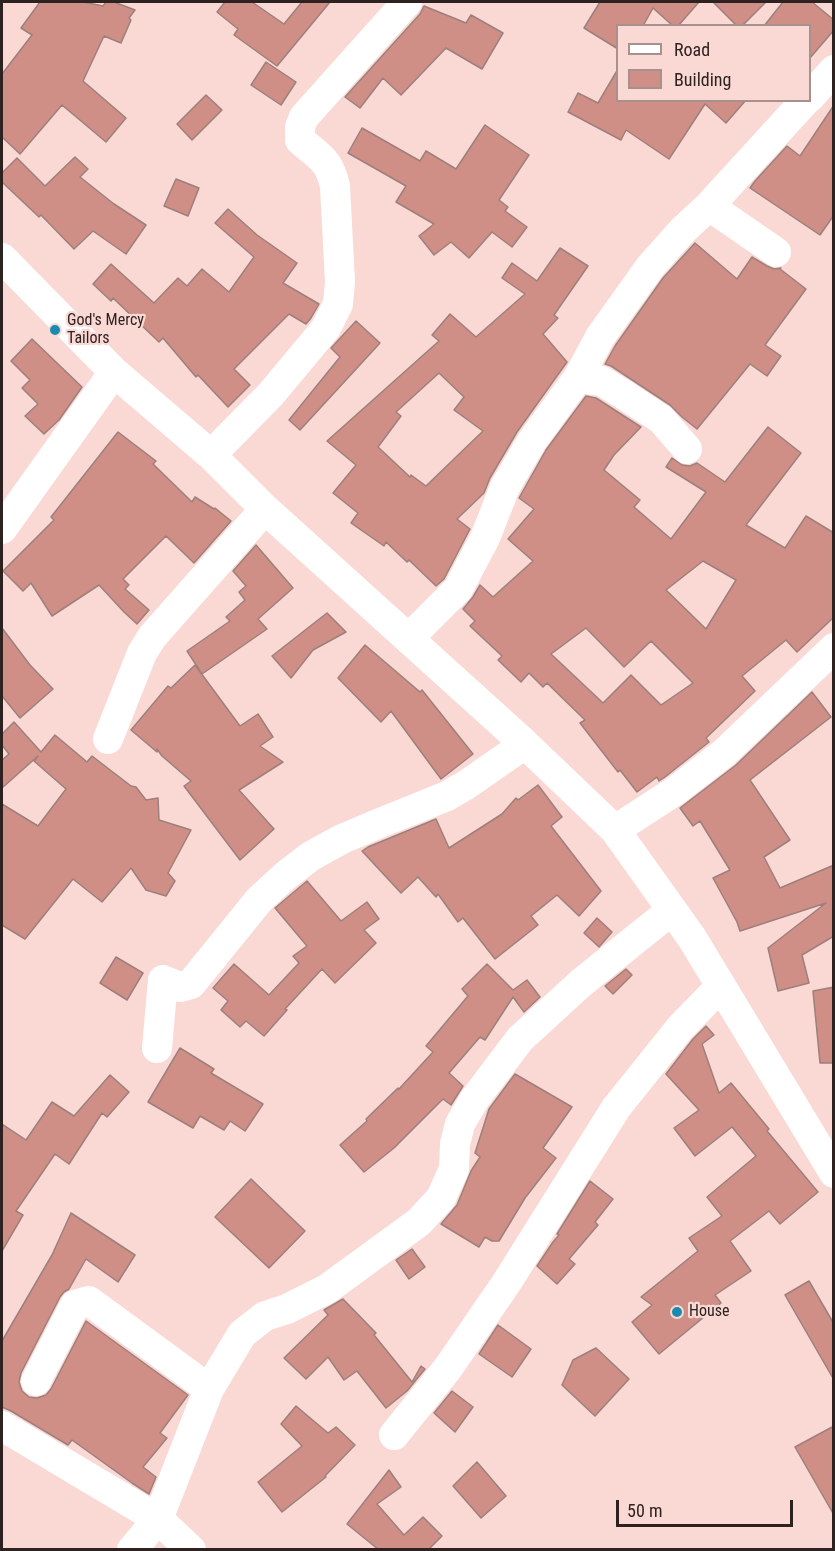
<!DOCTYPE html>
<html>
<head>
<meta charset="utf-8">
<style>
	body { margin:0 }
	#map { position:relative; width:835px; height:1551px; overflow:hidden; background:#fad9d5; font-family:"Roboto Condensed",sans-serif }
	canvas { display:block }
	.frame { position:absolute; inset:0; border:3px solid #2e2221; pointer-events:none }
	.legend { position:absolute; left:616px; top:24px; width:195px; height:78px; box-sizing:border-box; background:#fad9d5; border:2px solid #a8908d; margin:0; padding:8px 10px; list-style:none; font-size:18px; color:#2e2221 }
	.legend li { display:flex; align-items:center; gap:12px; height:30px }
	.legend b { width:30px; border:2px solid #a8908d }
	.scale { position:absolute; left:616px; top:1500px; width:177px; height:27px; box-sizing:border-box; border:3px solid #2e2221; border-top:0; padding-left:8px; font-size:18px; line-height:21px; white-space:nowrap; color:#2e2221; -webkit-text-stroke:4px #fad9d5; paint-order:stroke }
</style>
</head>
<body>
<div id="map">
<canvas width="835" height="1551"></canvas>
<div class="frame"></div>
<ul class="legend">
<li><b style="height:8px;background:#fff"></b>Road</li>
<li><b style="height:16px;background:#d08f86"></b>Building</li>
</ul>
<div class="scale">50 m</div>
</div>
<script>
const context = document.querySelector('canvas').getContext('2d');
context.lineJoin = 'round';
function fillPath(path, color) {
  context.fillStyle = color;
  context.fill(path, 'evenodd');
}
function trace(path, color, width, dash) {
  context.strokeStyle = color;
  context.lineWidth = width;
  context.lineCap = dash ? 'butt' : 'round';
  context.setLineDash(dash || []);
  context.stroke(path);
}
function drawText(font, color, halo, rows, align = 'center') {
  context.font = font + ' "Roboto Condensed",sans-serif';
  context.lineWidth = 4.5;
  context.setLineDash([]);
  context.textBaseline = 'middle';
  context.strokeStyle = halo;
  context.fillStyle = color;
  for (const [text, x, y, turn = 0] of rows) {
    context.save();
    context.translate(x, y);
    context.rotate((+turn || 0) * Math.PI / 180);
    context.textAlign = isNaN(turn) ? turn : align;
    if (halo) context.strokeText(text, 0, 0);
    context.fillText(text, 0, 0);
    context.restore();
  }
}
const building = new Path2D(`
	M40 2H83L103 6 106 2H114L135 10 129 18 131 20 121 43 104 36 83 81 126 118 106 142 62 105 20 154 2 137V74L32 35 21 28Z
	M225 2H252L284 24 302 2H330L277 66 234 35 238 29 217 12Z
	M600 2H699L678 26H673L653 8 643 26H618V49L584 28Z
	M713 2H766L742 26H737Z
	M783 2H812L834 20V30L810 58V26H764Z
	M424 6 466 23 471 15 503 33 482 69 446 48 401 95 383 78 360 108 345 97 420 14Z
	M266 62 296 82 281 105 251 85Z
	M618 69V100H746L726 123 705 104 669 159 626 130 621 140 568 112 578 93 598 103Z
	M206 95 222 110 192 140 177 124Z
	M834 105V215L820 235 750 188 755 181 787 146 800 156Z
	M485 125 529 155 499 200 508 207 505 211 527 227 512 247 492 232 469 258 451 242 434 255 419 236 434 224 396 202 406 186 348 153 362 128 420 161 426 151 456 169Z
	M75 157 88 169 80 177 114 204 146 225 126 254 93 231 74 249 41 215 39 217 2 182V173L17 158 45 186Z
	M176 179 199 188 188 216 164 206Z
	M228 209 257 235 297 263 283 283 319 304 311 318 306 324 289 314 234 369 250 385 228 407 198 375 196 377 163 338 159 342 113 298 111 301 93 284 111 264 154 303 178 278 187 286 202 269 229 292 254 257 215 223Z
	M695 243 737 279 752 257 767 266 774 269 781 268 780 269 806 289 765 345 781 356 767 376 750 364 697 429 682 417 670 405 611 366 605 364 615 346 663 278Z
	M560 248 588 266 554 315 558 318 543 334 567 362 517 432 490 478 484 493 457 519 470 529 444 579 436 586 409 560 407 562 386 542 384 546 351 523 358 513 333 493 356 465 327 441 439 341 432 335 450 314 476 337 525 294 502 278 512 263 537 281ZM439 373 464 397 454 410 483 431 426 486 411 475 410 477 378 447 401 416 396 412Z
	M356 321 380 343 300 430 289 420 340 357 331 348Z
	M32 339 82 387 59 420 44 434 25 416 38 404 22 388 30 380 11 361Z
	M586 396 596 398 641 427 614 455 604 470 640 500 634 507 671 539 706 492 666 467 672 458 682 465 690 466 697 463 725 482 768 427 801 453 746 525 785 548 806 516 834 533V617L797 652 786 640 742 676 755 691 706 738 709 742 665 777 659 781 657 777 637 792 620 770 618 772 580 723 585 720 547 683 543 687 529 673 521 682 498 660 502 656 470 626 475 621 463 609 473 597 480 585 493 597 533 561 508 539 534 509 519 498 546 450ZM703 561 736 580 706 629 666 590ZM586 628 624 667 651 641 693 683 661 705 631 675 603 703 551 654Z
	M118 432 156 461 153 464 192 502 195 497 214 509 215 508 231 521 194 563 166 536 123 579 129 585 125 589 149 610 137 624 124 612 99 585 52 616 31 583 23 591 3 571 54 520 51 517Z
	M256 545 293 588 258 619 267 629 202 674 187 651 230 621 226 617 245 600 239 592 246 586 233 571Z
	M327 613 346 632 313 650 291 678 272 656Z
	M2 628 30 665 53 689 20 718 2 696Z
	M365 645 420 692 422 690 473 754 441 779 391 711 381 722 338 678Z
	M195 665 240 726 258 714 273 737 260 746 283 762 239 790 274 829 240 860 184 786 191 781 162 756 157 749V752L131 730 168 686 171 688Z
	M812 692 831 717 750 780 790 840 764 857 780 888 834 865V936L802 955 809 983 778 991 768 948 826 903 740 931 737 922 713 878 730 870 700 821 693 826 680 808 736 765Z
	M14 722 41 752 55 735 87 762 92 756 131 786 136 787 146 800 158 798 159 820 191 830 168 873 175 881 166 896 146 890 131 868 102 902 73 879 25 939 2 925V804L38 826 66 789 34 761 38 756 2 788V760L9 754 2 745V734Z
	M538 785 562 817 551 826 601 891 579 916 557 895 531 916 538 925 495 959 463 918 458 922 438 894 436 897 418 877 401 893 362 851 368 847 436 819 449 848 502 814 516 798 518 800Z
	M307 881 341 921 367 902 379 919 364 930 376 943 335 983 322 969 285 1009 287 1010 264 1036 246 1021 240 1027 221 1010 228 1001 213 988 234 964 269 995 299 963 293 956 307 946 275 908Z
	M597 918 612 932 599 947 584 933Z
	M116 957 143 973 127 1000 100 983Z
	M487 964 513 990 527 980 540 997 524 1012 513 997 485 1040 480 1037 449 1073 463 1086 451 1105 443 1099 394 1148 364 1172 340 1145 367 1121 366 1119 398 1088 399 1089 433 1052 426 1046 468 996 462 989Z
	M626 969 632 975 613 994 605 986Z
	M834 987V1063H820L813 991Z
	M706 1026 714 1035 702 1044 719 1093 731 1083 769 1129 767 1131 818 1192 780 1224 769 1211 730 1241 751 1271 715 1295 721 1303 659 1354 632 1322 652 1305 641 1297 698 1251 689 1238 722 1216 707 1197 756 1156 732 1127 695 1156 674 1128 699 1110 666 1074 693 1039Z
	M180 1048 214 1069 211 1073 263 1104 245 1131 230 1121 224 1130 200 1116 193 1128 148 1102Z
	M515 1074 572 1107 543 1148 556 1158 525 1198 499 1241H492L485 1237 479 1247 441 1224 457 1205 471 1171 480 1157 475 1153 489 1109Z
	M110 1075 129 1092 107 1117 102 1113 69 1164 55 1154 16 1211 23 1215 2 1251V1124L26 1140 52 1102 74 1116Z
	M251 1179 305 1231 269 1268 215 1217Z
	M590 1181 613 1199 595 1222 598 1225 569 1259 575 1264 557 1284 537 1266 553 1242 559 1235 557 1234Z
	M71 1213 135 1255 118 1282 86 1259 69 1289 64 1292 60 1297 21 1373 19 1382 22 1391 29 1397 37 1398 46 1395 51 1389 86 1321 188 1395 160 1433 167 1438 143 1467 156 1477 149 1494 132 1483 72 1440 68 1445 11 1411 2 1407V1341L52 1255Z
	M412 1249 425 1267 409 1279 396 1260Z
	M809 1281 834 1324V1380L785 1295Z
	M343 1299 376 1333 374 1335 412 1382 421 1366 425 1369 407 1391 386 1408 357 1371 344 1380 328 1357 306 1379 284 1358 328 1315 324 1310Z
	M498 1325 531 1349 512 1377 479 1354Z
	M596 1348 629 1379 595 1416 562 1385 573 1360Z
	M452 1391 473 1407 455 1432 434 1413Z
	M296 1406 328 1433 336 1427 355 1445 325 1476 326 1477 282 1512 258 1482 302 1446 281 1424Z
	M834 1426V1515L795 1447Z
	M477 1462 506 1496 481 1518 453 1486Z
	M389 1470 401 1487 377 1504 404 1535 423 1517 442 1536 428 1550H379L347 1524Z`);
fillPath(building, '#d08f86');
trace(building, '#9d7f7b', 1.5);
trace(new Path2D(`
	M810 97 834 70
	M709 206 776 252
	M2 258 114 372 211 455 265 509 525 744 615 830 692 938 834 1173
	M578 378 600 337 650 267 683 230 709 206 806 100
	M211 455 271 394 326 328 338 304 340 282 335 186C329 159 319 157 300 140V127L304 117 407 2
	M2 529 114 372
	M409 638 458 589 485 538 505 487 532 441 578 378 602 381 626 396 661 419 687 449
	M108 739 142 653 152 637 265 509
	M615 830 675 791 724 753 834 648
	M157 1048 163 980 180 987 191 984 259 900 285 876 311 856 342 839 380 823 447 796 466 785 525 744
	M36 1381 75 1305 89 1301 209 1389
	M2 1426 158 1519 191 1550
	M394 1435 448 1368 507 1282 616 1108 680 1028 721 986
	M132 1550 158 1519 209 1389 242 1334 265 1316 287 1309 327 1289 419 1222 441 1198 454 1169 455 1144 460 1124 474 1100 520 1039 581 983 672 910`), '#fff', 30);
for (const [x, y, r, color] of [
	[55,330,6,"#1a8aaf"],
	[677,1312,6,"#1a8aaf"]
]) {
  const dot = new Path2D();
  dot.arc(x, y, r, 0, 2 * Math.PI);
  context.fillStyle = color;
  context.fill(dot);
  trace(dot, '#fad9d5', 2);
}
drawText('16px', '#2e2221', '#fad9d5', [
	["God's Mercy",67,321],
	["Tailors",67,339],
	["House",689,1312]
], 'left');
</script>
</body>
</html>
